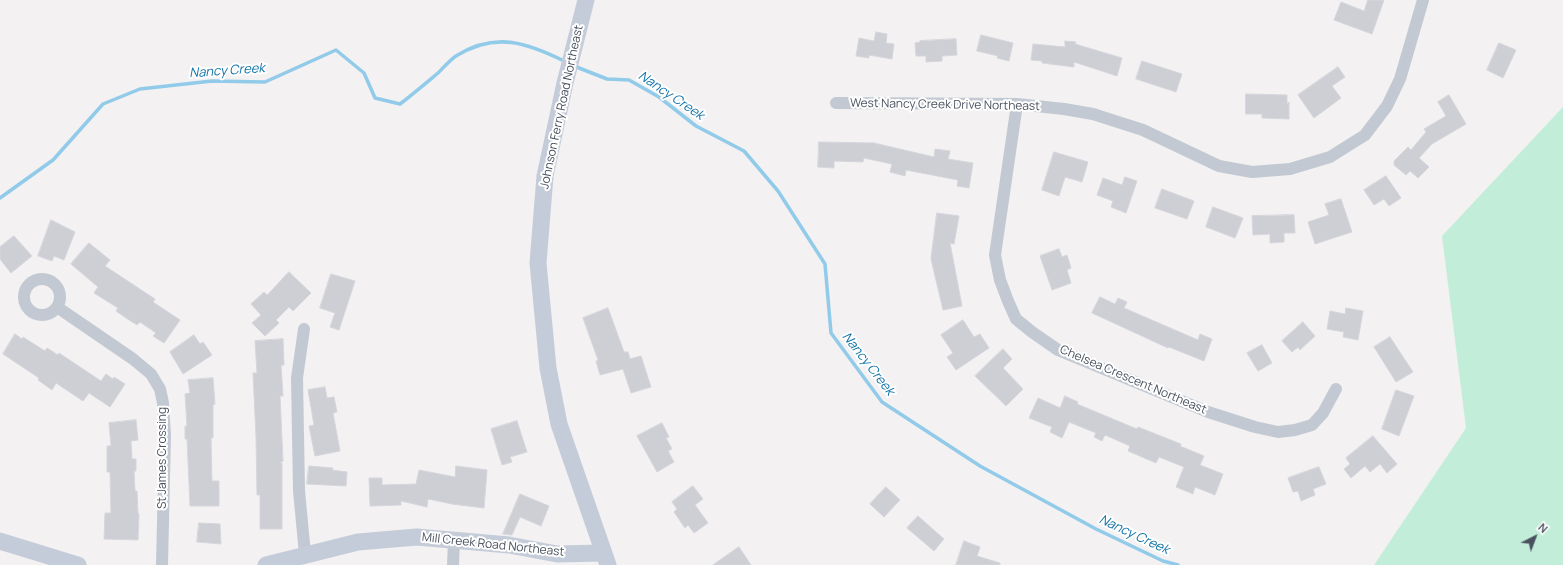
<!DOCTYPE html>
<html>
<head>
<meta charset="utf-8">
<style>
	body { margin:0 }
	#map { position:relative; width:1563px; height:565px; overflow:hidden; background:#f3f1f1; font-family:Manrope,sans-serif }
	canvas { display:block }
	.north { position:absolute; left:1515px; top:517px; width:40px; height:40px; -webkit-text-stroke:3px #fff; paint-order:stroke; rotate:42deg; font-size:11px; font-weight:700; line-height:16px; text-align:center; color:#49515e }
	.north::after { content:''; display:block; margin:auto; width:14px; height:18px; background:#49515e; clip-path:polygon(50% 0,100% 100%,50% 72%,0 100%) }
</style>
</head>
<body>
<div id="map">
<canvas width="1563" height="565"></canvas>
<div class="north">N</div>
</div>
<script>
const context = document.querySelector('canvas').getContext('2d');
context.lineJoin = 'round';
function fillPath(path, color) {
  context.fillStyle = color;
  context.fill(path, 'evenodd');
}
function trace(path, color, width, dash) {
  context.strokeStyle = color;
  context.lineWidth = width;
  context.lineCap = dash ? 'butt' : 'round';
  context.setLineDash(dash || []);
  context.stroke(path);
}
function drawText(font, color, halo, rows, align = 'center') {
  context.font = font + ' Manrope,sans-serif';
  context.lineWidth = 4;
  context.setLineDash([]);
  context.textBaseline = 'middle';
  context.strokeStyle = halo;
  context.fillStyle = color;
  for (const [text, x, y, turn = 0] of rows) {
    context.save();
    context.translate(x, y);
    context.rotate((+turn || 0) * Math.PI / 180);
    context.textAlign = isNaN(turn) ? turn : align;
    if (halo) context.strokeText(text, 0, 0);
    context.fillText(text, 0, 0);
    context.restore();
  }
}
fillPath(new Path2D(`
	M1563 107V565H1374L1466 428 1442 236Z`), '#c2eed9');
trace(new Path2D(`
	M574 66 607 79 629 80 659 97 696 126 744 151 778 191 825 264 831 333 882 402 980 466 1096 529 1163 561 1178 565
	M0 198 53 160 103 104 140 89 212 81 265 82 336 50 364 73 375 98 400 104C413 94 426 83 438 73 444 67 450 60 456 56 496 31 528 43 566 62`), '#91cbe9', 3.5);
const building = new Path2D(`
	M1368 0H1384L1372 34 1334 20 1341 2 1364 11Z
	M876 32 887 34 886 43 894 44 892 59 869 55V58L856 56 859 38 874 41Z
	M981 35 1013 43 1009 61 997 58 998 56 977 51Z
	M956 39 957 55 942 56V61L926 62V56H916L915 43 920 42V41Z
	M1065 41 1076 42 1075 44 1122 58 1117 76 1074 62V67L1042 63V61L1031 60 1033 44 1065 47Z
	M1499 43 1516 50 1503 78 1487 70Z
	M1142 61 1182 74 1176 92 1136 79Z
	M1338 67 1345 77 1332 86 1341 98 1314 118 1298 95Z
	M1246 94 1287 95V104L1289 102V119L1262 118V114H1246Z
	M1449 95 1466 124 1432 144 1419 158 1429 167 1418 178 1410 171 1406 175 1394 165V161L1408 147 1411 150 1426 132 1424 129 1446 116 1438 102Z
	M819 142 874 143 934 157 935 149 950 151 948 159 973 163 969 188 957 186 958 180 906 170 905 176 890 172 892 164 864 158 863 162 834 161V168L818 167Z
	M1054 152 1088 162 1082 182 1065 177 1059 196 1042 190Z
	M1386 176 1401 198 1389 206 1384 199 1374 205 1364 190Z
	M1125 177 1137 181 1126 213 1111 207 1113 201 1097 195 1103 178 1122 185Z
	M1162 189 1194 201 1187 219 1155 208Z
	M1341 199 1352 232 1315 244 1308 222 1329 215 1325 204Z
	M1213 207 1243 218 1235 238 1206 227Z
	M937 213 959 216 954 244 950 243 962 306 943 310 931 259Z
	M1294 215 1295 233H1284V242L1270 243V234L1253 235 1252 216Z
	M51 220 75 232 64 260 54 256 52 261 38 256Z
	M14 236 32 256 11 273 0 259V247Z
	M89 243 110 260 105 266 155 299 153 302 180 320 164 343 153 336 156 333 140 322 137 325 126 318 116 311 118 308 94 293 98 287 71 264Z
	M1059 249 1062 257 1067 255 1071 268 1067 270 1071 283 1052 290 1040 256Z
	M289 272 311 293 293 311 289 307 276 320 279 323 265 336 252 323 261 315 251 304 264 292 267 295Z
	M331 274 355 281 339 330 330 327 335 313 320 308Z
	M1100 297 1115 304 1118 298 1127 302 1124 308 1198 340 1200 334 1212 339 1204 361 1169 347 1168 348 1092 313Z
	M608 308 624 352H628L630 359 641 356 651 387 631 393 623 369 600 375 596 361 598 360 583 318Z
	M1346 308 1363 311 1358 340 1343 337 1344 332 1327 329 1330 311 1345 314Z
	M963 320 974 337 980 334 989 348 956 370 947 357 953 353 941 335Z
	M1303 322 1315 336 1300 350 1298 347 1292 352 1282 341Z
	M15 334 22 339 23 337 45 351 47 348 58 355 59 353 101 381 106 374 113 379 114 377 125 384 110 407 89 393 83 401 56 383 52 390 38 380 39 378 3 354Z
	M194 335 200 344 203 342 212 355 183 374 170 352Z
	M1390 337 1413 372 1396 382 1374 347Z
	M283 339 284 365H281L283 396H280L283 461 280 463H282V529H260V495H257L256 437 253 373H257L255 341Z
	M1262 345 1272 363 1258 371 1247 353Z
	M1003 349 1012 359 1003 368 1023 389 1006 406 975 376Z
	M213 378 215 404 213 405V438H211L212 481H219V506H190L187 439H185V426H187L185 394 190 393 188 380Z
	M325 387 327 398 334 397 337 412 333 413 340 451 315 456 309 426 314 425 308 390Z
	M1396 390 1414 396 1399 436 1382 429Z
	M1065 396 1078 402 1077 404 1137 429 1138 427 1181 444 1180 446 1204 456 1200 465 1223 474 1215 495 1195 487 1193 494 1176 487 1184 467 1159 457 1156 463 1128 451 1130 446 1105 435 1102 441 1094 437 1096 433 1069 422 1062 438 1050 432 1052 427 1029 418 1038 398 1060 408Z
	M136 420 138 440 131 441 132 459H136V471H134L135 491H137L138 514H139L138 540 104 539 105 513H111L110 472H107V446H111L109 423Z
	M517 421 527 452 510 457 512 462 502 465 491 429Z
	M662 423 669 437 666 438 672 449 668 451 674 462 657 472 637 436Z
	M1373 436 1397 464 1387 473 1380 464 1370 472 1365 466 1351 478 1344 469 1350 464 1346 458Z
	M309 466 333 468 332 470 347 472 346 486 307 484Z
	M456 466 487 470 484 508 452 504 428 499 427 507 401 501V505L370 506 369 478H382V485L416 484 419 470 455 477Z
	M1319 467 1326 484 1313 489 1315 495 1301 501 1298 491 1293 492 1288 478Z
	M693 486 703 499 695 505 708 523 694 533 688 525 685 528 674 512 677 509 672 502Z
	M886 487 900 500 884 517 870 504Z
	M520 494 549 506 541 526 520 517 512 535 503 534Z
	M918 516 944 539 934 551 907 528Z
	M199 523 220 524 221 544 197 542Z
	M964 541 980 547 977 556 1000 563V565H956Z
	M739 547 751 565H713Z`);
fillPath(building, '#cecfd5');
trace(building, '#d5d6dc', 1);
trace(new Path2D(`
	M836 103 1017 104 1064 109 1093 114 1143 130 1219 166 1252 172 1290 169 1330 157 1365 135 1387 106 1400 79 1423 0
	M1017 104 995 255 1000 280 1008 301 1016 319 1032 332 1058 350 1208 412 1255 427 1278 432 1295 430 1312 425 1323 413 1336 389
	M24 297a18 18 0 1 1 36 0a18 18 0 1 1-36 0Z
	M57 307 133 359 151 374 160 389 163 403 165 435 162 565
	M304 329 297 378 299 491 305 554
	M453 565 454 541`), '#c2c9d2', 12);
trace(new Path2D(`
	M586 0 565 83 545 176 538 263 548 368 559 424 608 565
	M0 541 78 565
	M266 565 358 542 417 537 509 545 557 554 603 553`), '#c5ccd9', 17);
drawText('12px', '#49515e', '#fff', [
	["West Nancy Creek Drive Northeast",945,105,1],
	["Johnson Ferry Road Northeast",562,107,-78],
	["Chelsea Crescent Northeast",1133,380,23],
	["St James Crossing",163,458,-90],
	["Mill Creek Road Northeast",493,545,6]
]);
drawText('italic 13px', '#1374a8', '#fff', [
	["Nancy Creek",227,71,-4],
	["Nancy Creek",671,96,34],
	["Nancy Creek",868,364,52],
	["Nancy Creek",1134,535,25]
]);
</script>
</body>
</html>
